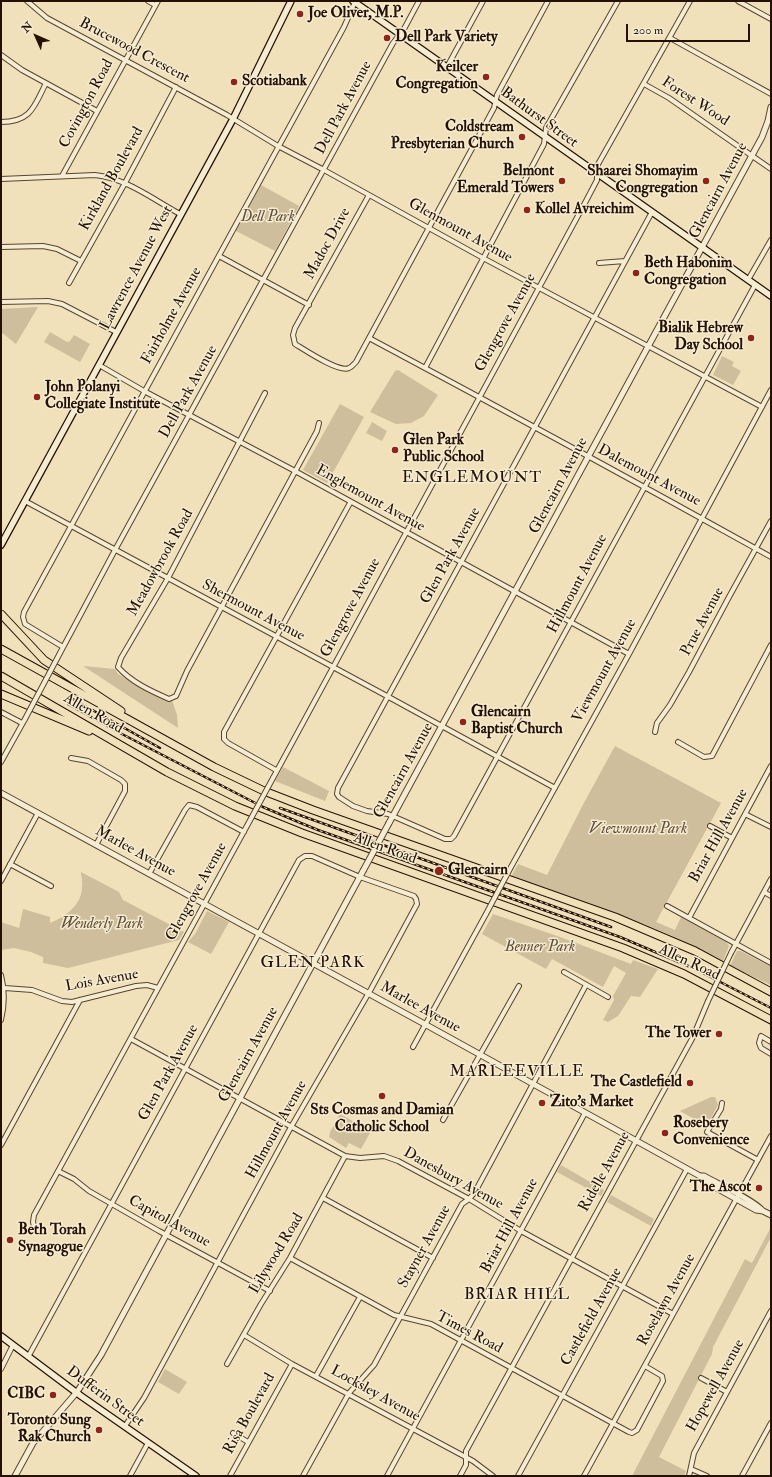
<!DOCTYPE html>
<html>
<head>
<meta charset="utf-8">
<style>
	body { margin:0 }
	#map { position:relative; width:772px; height:1477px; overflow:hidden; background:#f1e1ba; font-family:"IM FELL Double Pica",serif }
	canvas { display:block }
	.frame { position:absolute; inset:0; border:2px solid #241103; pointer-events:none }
	.north { position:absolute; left:16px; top:16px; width:40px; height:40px; -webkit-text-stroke:3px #f6ecd2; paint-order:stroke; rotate:315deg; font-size:11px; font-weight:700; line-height:16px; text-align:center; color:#241103 }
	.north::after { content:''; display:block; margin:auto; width:14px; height:18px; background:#241103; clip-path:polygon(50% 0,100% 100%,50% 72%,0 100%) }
	.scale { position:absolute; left:626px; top:24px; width:124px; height:18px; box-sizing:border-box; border:2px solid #241103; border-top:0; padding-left:5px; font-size:12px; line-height:14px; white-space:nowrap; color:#241103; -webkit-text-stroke:3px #f6ecd2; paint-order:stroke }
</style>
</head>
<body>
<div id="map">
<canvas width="772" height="1477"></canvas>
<div class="frame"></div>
<div class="north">N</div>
<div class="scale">200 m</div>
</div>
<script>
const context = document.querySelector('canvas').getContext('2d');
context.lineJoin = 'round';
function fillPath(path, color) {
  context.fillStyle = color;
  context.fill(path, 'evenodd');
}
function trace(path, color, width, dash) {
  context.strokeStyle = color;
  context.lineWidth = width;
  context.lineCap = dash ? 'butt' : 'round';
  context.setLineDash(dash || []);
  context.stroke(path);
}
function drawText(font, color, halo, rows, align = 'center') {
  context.font = font + ' "IM FELL Double Pica",serif';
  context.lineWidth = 3;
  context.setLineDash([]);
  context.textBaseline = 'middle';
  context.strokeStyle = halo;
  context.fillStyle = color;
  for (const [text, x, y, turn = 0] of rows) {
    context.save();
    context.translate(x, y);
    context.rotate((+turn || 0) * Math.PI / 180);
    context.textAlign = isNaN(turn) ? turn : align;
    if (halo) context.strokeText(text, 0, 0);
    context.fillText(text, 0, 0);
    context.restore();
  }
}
fillPath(new Path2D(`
	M261 185 299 206 275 251 236 231Z
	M38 307 16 344 1 332V309Z
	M50 332 67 342 70 341 74 335 90 344 80 362 44 342Z
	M722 356 734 362 732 366 741 371 733 385 713 375Z
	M398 370 438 395 424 416 411 423 396 424 370 412 395 371Z
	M340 404 364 417 327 483 303 470Z
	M372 422 387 431 382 441 366 433Z
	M83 666 115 669 118 674 166 700H172L177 715 178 728Z
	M615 746 721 803 656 922 675 930 681 917 726 942 729 946 723 961C663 928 598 906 533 885L526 881 511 877 518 864 547 875 586 799Z
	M283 767 329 791 325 801 275 781Z
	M81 872 119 892 123 900 184 932 179 940 68 968 43 963V957L31 952 14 948 1 950V922L19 928 23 909 50 917V923C65 917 82 905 82 887 83 882 81 877 81 872Z
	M207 911 229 922 211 954 188 942 195 934Z
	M493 914 563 938 631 964 633 960 658 969 640 997 631 996 618 1016 608 1022 603 1020 614 1000 613 996 626 973 614 966 603 987 552 959 546 969 482 934Z
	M737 951H741L771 967V985L730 966Z
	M711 1097H715L718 1105 707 1126 680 1111Z
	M340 1114 371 1131 361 1149 349 1143 346 1148 329 1137 330 1132Z
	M561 1165 604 1190 601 1196 557 1172Z
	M611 1195 654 1219 651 1226 607 1202Z
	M771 1227V1237L713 1347 712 1354 659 1457 686 1471 684 1476H632L745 1259 752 1263Z
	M165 1369 187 1382 179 1394 158 1382Z`), '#cebe9b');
const minor = new Path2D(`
	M27 1 47 18 227 115 278 146 324 170 483 258 762 407
	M148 1 155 5
	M738 1 771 19
	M670 38 771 94
	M1 55 22 70 97 111
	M447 67 483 1
	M644 84 669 98 771 169
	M1 122C31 122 34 107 46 83
	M62 176 158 1
	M1 179 95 175C126 178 154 200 180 214
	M369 195 295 328 293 335 295 344C305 350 339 373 349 368 352 367 354 364 356 362L494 108 497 95 548 1
	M652 212 338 788 337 794 339 797 353 806 367 811 388 814 445 839H451L454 836 755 285
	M1 247 43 246 57 249 81 261
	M219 256 309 305
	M599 263 625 261
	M748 280 771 240
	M69 283 125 183 176 87
	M1 302 48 301 62 304 116 332
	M369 338C504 410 638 483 771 557
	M99 365 144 391 295 471 629 654
	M425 368 544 144 546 128 618 1
	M265 393 168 578 121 658 118 667C131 682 151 691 169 699L176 696 187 671 317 431 319 423
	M25 501 385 695 555 788
	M63 647 25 624 23 617 24 612 344 27 355 2
	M60 653 115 550 393 43 404 29 419 1
	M1 712 22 723
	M655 732 657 723 670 705 689 672 729 597 771 521
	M678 742 704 757 712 756 771 645
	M71 758 88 761 121 780 125 784V791L96 845
	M1 762 25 719
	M276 770 228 743 224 739V732L350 503
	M273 778 586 201 597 180V166L690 1
	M745 814 771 827
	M710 826 732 838
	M10 864 51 886
	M511 867 629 654 771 390
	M149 874 185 810 189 805 197 807 244 832
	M1 881 38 813
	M764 892 771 896
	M667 906 771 963
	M689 918 771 766
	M731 953 771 879
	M564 972 608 997
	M1 975C5 991 5 1004 1 1020
	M5 988 32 990 62 1001 72 1002 136 986 147 985 158 988
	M131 1039 345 1156 360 1158 384 1156 398 1161 469 1199 521 1231 673 1314
	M771 1042 761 1036 759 1043 761 1048 771 1054
	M413 1047 486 914
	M722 1103 721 1109 707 1132 758 1160
	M443 1120 519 986
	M1 1145 80 1000
	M58 1171 74 1179 89 1191 159 1231 270 1291
	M323 1198 433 1258
	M34 1226 33 1222 34 1215 248 824
	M290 1258 394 1315 431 1324 629 1432 632 1433 637 1430 663 1381 662 1376 645 1366
	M244 1335 292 1364 473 1461 493 1476
	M28 1357 299 860 305 856H312L360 877 414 896 416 899 417 904 371 989 291 1127 144 1398 125 1426
	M227 1364 261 1304 290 1258 345 1156
	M1 1369 13 1345
	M316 1376 360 1297
	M701 1378 727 1392
	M233 1433 248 1442
	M691 1469 707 1476
	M130 1476 148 1443
	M230 1476 292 1364
	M303 1476 349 1393 374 1365 462 1204 469 1199 475 1192 586 985
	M387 1476 585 1113
	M460 1476 466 1465V1451L693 1037 708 1001
	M518 1476 687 1169
	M584 1476 771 1136
	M689 1476 694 1453 771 1311
	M742 1476 771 1423`);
const tertiary = new Path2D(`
	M1 793 430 1027 700 1176H704C720 1185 752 1199 763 1211
	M389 823 762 137 768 121 771 107
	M700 1176 702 1180 756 1210 763 1211 771 1215
	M15 1476 33 1443 77 1392 101 1355 363 871`);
const secondary = new Path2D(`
	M353 1 771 296
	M1 545 233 119 291 1
	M1 1336 81 1396 196 1476`);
const motorway = new Path2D(`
	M1 614 44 660 121 711
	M1 649 214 767 264 791 313 810 615 917 695 951 771 992
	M1 676 167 772 235 806 302 833 623 948 684 974 771 1020
	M1 694 89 731`);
trace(minor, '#574531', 6);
trace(tertiary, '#574531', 7);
trace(secondary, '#241103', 8);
trace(motorway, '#241103', 9);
trace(minor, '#f6ecd2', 4);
trace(tertiary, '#f6ecd2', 5);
trace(secondary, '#f6ecd2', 5.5);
trace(motorway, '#f1e1ba', 7);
const rail = new Path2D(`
	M71 698 160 748
	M68 704 120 733 263 807 296 821 318 830 620 937 695 969 771 1008
	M280 808 611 927`);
trace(rail, '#241103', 2.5);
trace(rail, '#f6ecd2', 1, [3]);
const minorBridge = new Path2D(`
	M25 719 60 653
	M248 824 273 778
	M486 914 511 867
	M708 1001 731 953`);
const tertiaryBridge = new Path2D(`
	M363 871 389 823`);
trace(minorBridge, '#574531', 6, []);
trace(tertiaryBridge, '#574531', 7, []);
trace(minorBridge, '#f6ecd2', 4);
trace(tertiaryBridge, '#f6ecd2', 5);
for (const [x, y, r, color] of [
	[300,14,4,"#8f2418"],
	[387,38,4,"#8f2418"],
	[486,77,4,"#8f2418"],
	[234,82,4,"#8f2418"],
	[522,137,4,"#8f2418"],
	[562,181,4,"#8f2418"],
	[706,181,4,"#8f2418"],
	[527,210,4,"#8f2418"],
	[636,273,4,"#8f2418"],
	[751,338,4,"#8f2418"],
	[37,397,4,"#8f2418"],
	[395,450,4,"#8f2418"],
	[463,722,4,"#8f2418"],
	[439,871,5,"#8f2418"],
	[719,1034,4,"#8f2418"],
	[690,1083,4,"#8f2418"],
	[382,1096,4,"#8f2418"],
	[542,1103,4,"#8f2418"],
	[665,1133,4,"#8f2418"],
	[759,1188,4,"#8f2418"],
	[10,1240,4,"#8f2418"],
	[53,1395,4,"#8f2418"],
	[99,1430,4,"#8f2418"]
]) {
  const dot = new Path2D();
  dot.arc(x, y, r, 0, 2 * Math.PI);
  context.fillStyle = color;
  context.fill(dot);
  trace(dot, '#f6ecd2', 1.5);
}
drawText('bold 15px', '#241103', '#f6ecd2', [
	["Joe Oliver, M.P.",308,14],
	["Dell Park Variety",395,38],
	["Keilcer",478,68,"right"],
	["Congregation",478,85,"right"],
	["Scotiabank",242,82],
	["Coldstream",514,128,"right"],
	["Presbyterian Church",514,145,"right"],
	["Belmont",554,172,"right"],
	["Emerald Towers",554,189,"right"],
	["Shaarei Shomayim",698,172,"right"],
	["Congregation",698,189,"right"],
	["Kollel Avreichim",535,210],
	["Beth Habonim",644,264],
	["Congregation",644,281],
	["Bialik Hebrew",743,329,"right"],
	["Day School",743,346,"right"],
	["John Polanyi",45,388],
	["Collegiate Institute",45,405],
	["Glen Park",403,441],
	["Public School",403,458],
	["Glencairn",471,713],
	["Baptist Church",471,730],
	["Glencairn",448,871],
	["The Tower",711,1034,"right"],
	["The Castlefield",682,1083,"right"],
	["Zito's Market",550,1103],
	["Sts Cosmas and Damian",382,1111,"center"],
	["Catholic School",382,1128,"center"],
	["Rosebery",673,1124],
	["Convenience",673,1141],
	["The Ascot",751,1188,"right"],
	["Beth Torah",18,1231],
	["Synagogue",18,1248],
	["CIBC",45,1395,"right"],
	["Toronto Sung",91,1421,"right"],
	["Rak Church",91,1438,"right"]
], 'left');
drawText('15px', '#241103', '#f6ecd2', [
	["Brucewood Crescent",134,51,28],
	["Forest Wood",695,102,33],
	["Covington Road",87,104,-62],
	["Dell Park Avenue",344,108,-62],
	["Bathurst Street",539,118,36],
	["Kirkland Boulevard",112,179,-61],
	["Glencairn Avenue",719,191,-62],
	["Glenmount Avenue",460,231,29],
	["Madoc Drive",328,244,-61],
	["Lawrence Avenue West",137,268,-62],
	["Fairholme Avenue",172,316,-61],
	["Glengrove Avenue",506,323,-61],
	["Dell Park Avenue",189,392,-61],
	["Dalemount Avenue",649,476,28],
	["Glencairn Avenue",559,486,-62],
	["Englemount Avenue",370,499,29],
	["Glen Park Avenue",451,556,-61],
	["Meadowbrook Road",161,563,-61],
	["Hillmount Avenue",578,584,-62],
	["Glengrove Avenue",351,608,-62],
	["Shermount Avenue",253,611,28],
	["Prue Avenue",703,622,-62],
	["Viewmount Avenue",605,671,-61],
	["Allen Road",93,714,30],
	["Glencairn Avenue",404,771,-61],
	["Briar Hill Avenue",719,836,-61],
	["Allen Road",385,849,20],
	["Marlee Avenue",135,852,29],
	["Glengrove Avenue",197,892,-61],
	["Allen Road",689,963,25],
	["Lois Avenue",102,981,-10],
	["Marlee Avenue",420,1008,29],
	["Glencairn Avenue",249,1055,-61],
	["Glen Park Avenue",169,1073,-61],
	["Hillmount Avenue",277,1130,-61],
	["Ridelle Avenue",605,1172,-61],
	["Danesbury Avenue",453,1179,29],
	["Capitol Avenue",169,1222,29],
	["Briar Hill Avenue",510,1226,-62],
	["Stayner Avenue",425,1247,-61],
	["Lilywood Road",277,1254,-59],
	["Roselawn Avenue",667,1300,-61],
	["Castlefield Avenue",592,1317,-61],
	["Times Road",469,1333,28],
	["Hopewell Avenue",716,1386,-61],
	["Locksley Avenue",375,1394,29],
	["Dufferin Street",105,1397,36],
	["Risa Boulevard",250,1414,-61]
]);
drawText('italic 15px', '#604e38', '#f6ecd2', [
	["Dell Park",268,218],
	["Viewmount Park",638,830],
	["Wenderly Park",102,925],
	["Benner Park",540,948]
]);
context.letterSpacing = '1px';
drawText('16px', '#241103', '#f6ecd2', [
	["ENGLEMOUNT",472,479],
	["GLEN PARK",313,964],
	["MARLEEVILLE",517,1073],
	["BRIAR HILL",517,1296]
]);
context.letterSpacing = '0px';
</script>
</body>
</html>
